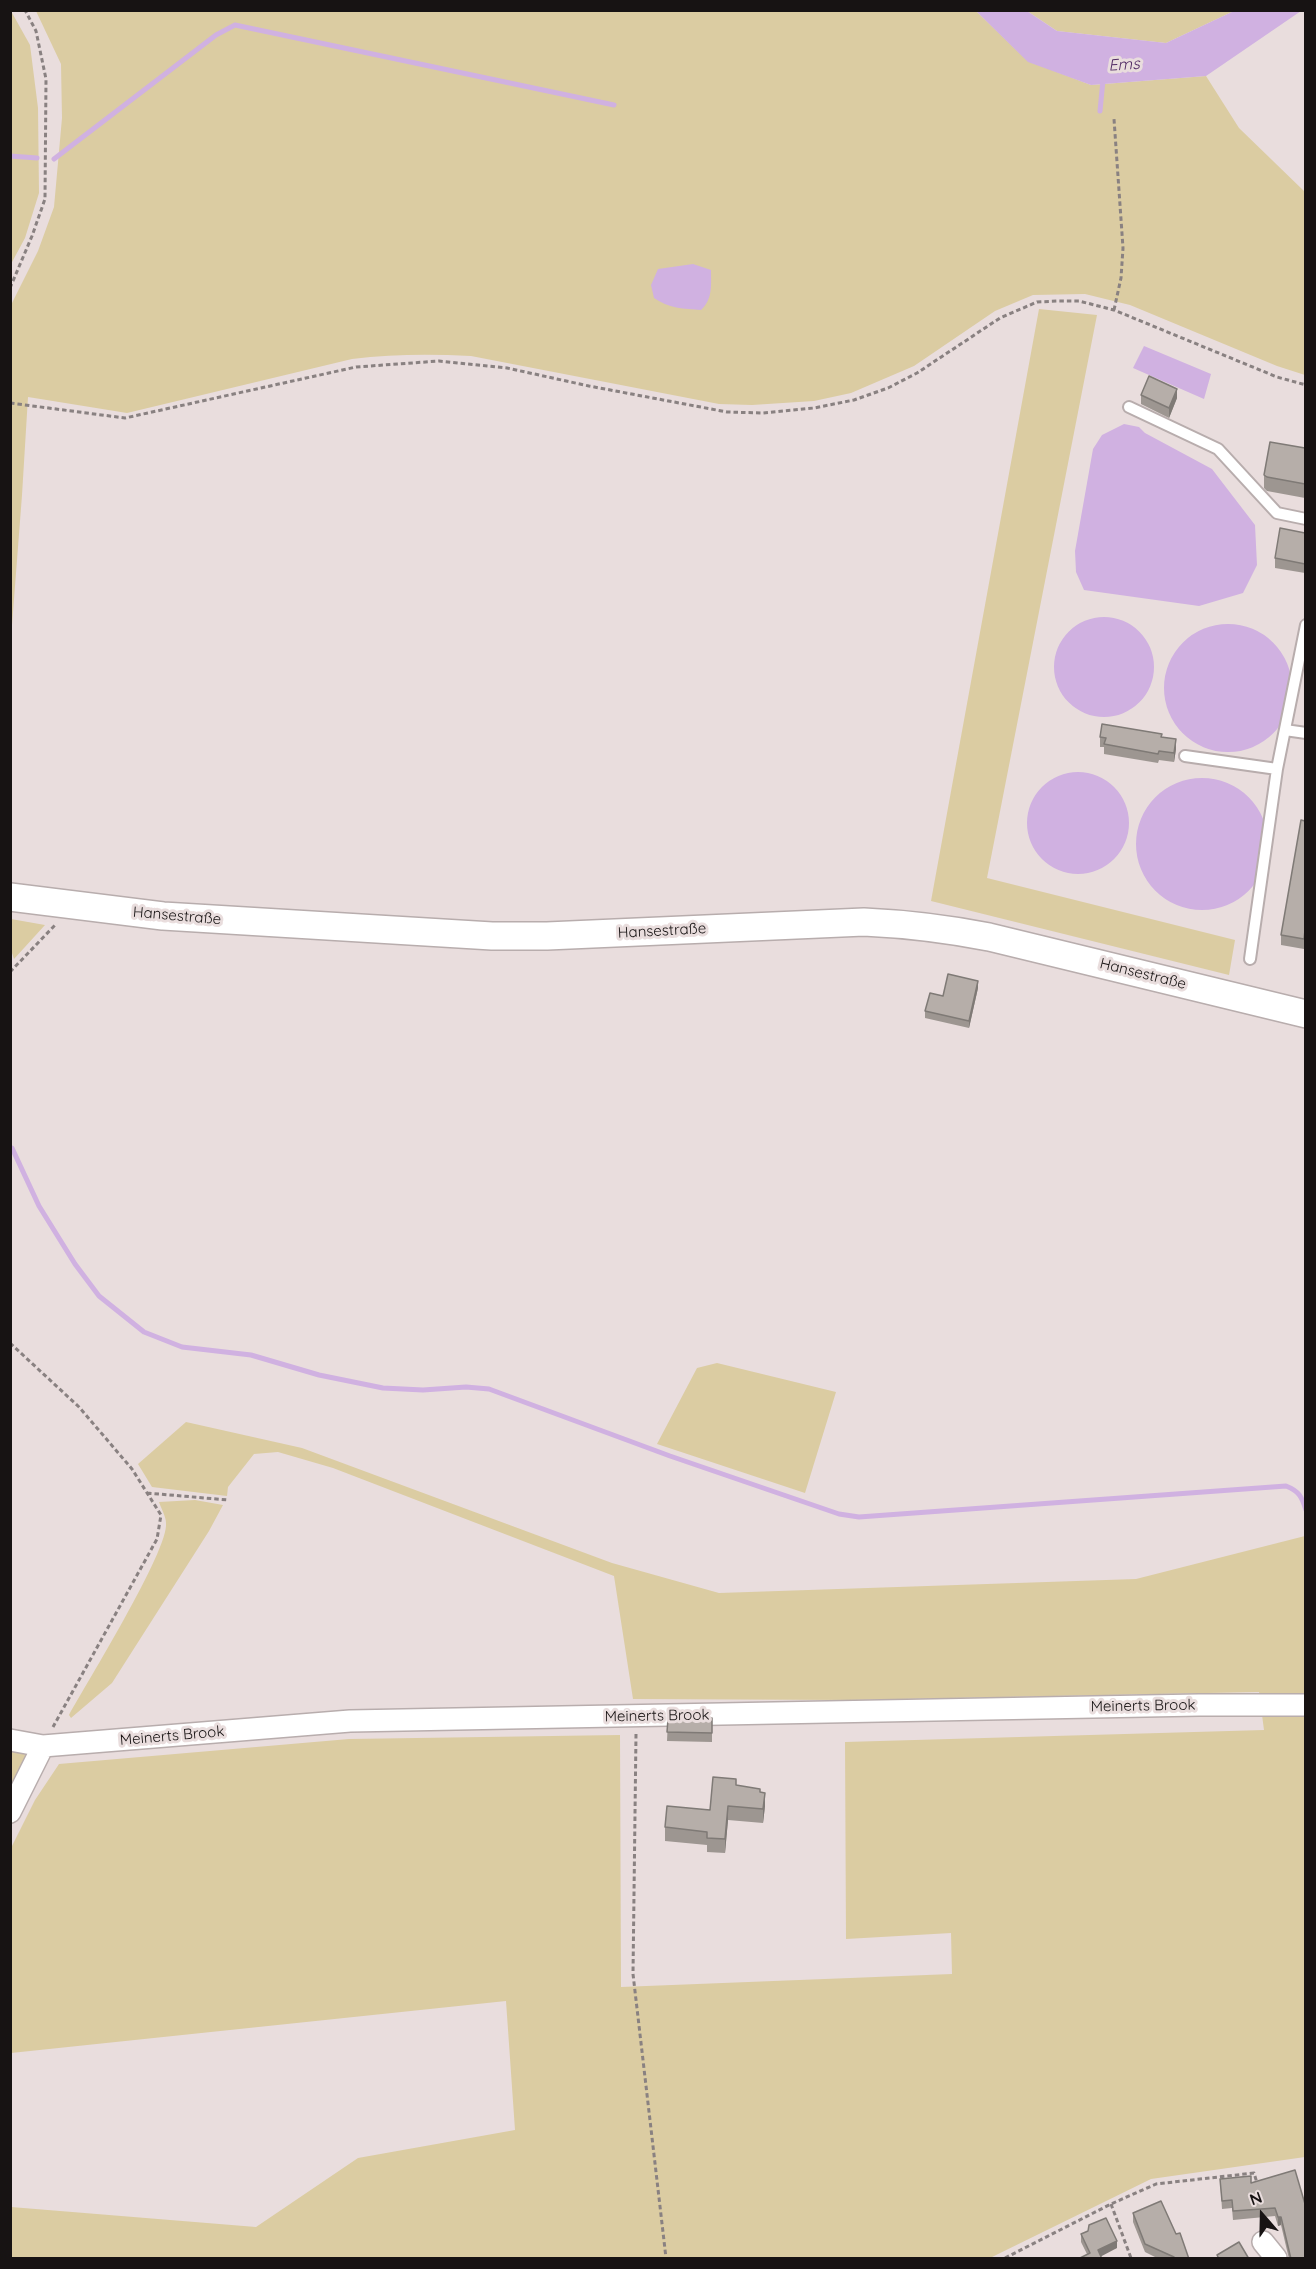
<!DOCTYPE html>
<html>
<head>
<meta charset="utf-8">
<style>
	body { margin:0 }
	#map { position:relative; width:1316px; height:2269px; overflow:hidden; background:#e9dddd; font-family:Quicksand,sans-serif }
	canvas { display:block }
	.frame { position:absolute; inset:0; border:12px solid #171313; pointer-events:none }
	.north { position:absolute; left:1232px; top:2185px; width:60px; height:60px; -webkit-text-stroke:4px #e9dddd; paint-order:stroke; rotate:340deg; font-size:16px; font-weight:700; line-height:24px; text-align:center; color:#171313 }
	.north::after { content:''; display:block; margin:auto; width:21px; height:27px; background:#171313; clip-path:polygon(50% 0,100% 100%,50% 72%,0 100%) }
</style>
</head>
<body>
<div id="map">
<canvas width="1316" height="2269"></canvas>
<div class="frame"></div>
<div class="north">N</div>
</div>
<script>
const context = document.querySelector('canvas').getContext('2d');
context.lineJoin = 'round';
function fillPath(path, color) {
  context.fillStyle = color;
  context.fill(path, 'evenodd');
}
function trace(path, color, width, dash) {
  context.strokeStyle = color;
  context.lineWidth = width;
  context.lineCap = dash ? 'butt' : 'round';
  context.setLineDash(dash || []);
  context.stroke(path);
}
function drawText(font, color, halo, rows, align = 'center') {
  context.font = font + ' Quicksand,sans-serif';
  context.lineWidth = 6;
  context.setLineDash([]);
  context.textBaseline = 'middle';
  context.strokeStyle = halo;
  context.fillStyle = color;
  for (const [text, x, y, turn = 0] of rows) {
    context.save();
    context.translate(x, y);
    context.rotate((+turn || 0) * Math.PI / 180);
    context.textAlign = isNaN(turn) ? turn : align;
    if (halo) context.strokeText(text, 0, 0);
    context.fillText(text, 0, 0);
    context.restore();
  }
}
fillPath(new Path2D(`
	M11 11 30 45 38 108 39 193 25 238 11 264Z
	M36 11H976L1028 61 1091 85 1206 76 1239 128 1305 192V375L1277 366 1130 305 1085 294 1033 295 995 311 914 366 851 393 814 401 752 405 719 404 471 356C431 354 392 354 352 359L127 413 28 397 22 495 11 638V305L38 251 54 207 62 118 61 64Z
	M1027 11H1234L1166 43 1057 31Z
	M1039 309 1097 315 987 878 1235 940 1229 975 931 901Z
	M11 919 45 925 14 959 11 950Z
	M717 1363 836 1392 805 1493 657 1444 697 1368Z
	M186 1422 302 1448 612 1563 719 1593 1136 1579 1305 1536V2157L1151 2179 990 2258H11V2207L256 2227 358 2158 515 2130 506 2001 11 2053 10 1850 35 1800 59 1764 349 1739 620 1735 621 1987 952 1974 951 1933 846 1939 845 1742 1264 1730 1259 1692 850 1700 633 1699 614 1576 333 1468 278 1452 254 1454 228 1487 227 1496 152 1487 138 1464Z
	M195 1500 223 1505 209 1531 112 1683 71 1718 69 1715C86 1684 169 1550 166 1523 166 1517 161 1508 159 1502Z
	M11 1740 43 1746 11 1812Z`), '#dbcca2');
fillPath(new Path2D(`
	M976 11H1027L1057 31 1166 43 1234 11H1301L1206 76 1091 85 1028 62Z
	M693 264 711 270C711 285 713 299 701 310 684 309 668 308 654 298L651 285 658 269Z
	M1144 346 1211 374 1204 399 1133 368Z
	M1124 424 1139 427 1145 433 1212 469 1255 525 1257 565 1243 593 1199 606 1084 590 1076 572 1075 551 1093 449 1102 435Z
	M1054 667a50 50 0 1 1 100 0a50 50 0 1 1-100 0Z
	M1164 688a64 64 0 1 1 128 0a64 64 0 1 1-128 0Z
	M1027 823a51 51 0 1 1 102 0a51 51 0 1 1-102 0Z
	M1136 844a66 66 0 1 1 132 0a66 66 0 1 1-132 0Z`), '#d0b1e1');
trace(new Path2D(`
	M1100 111 1103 80
	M10 156 37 158
	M54 159 216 35 235 25 614 105
	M12 1148 39 1206 75 1264 99 1296 144 1332 182 1347 251 1355 319 1375 383 1388 423 1390 466 1387 489 1389 670 1456 839 1514 859 1517 1286 1486C1299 1491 1302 1497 1306 1510`), '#d0b1e1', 5);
const service = new Path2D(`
	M1129 407 1218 449 1277 513 1306 519
	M1285 730 1306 733
	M1185 756 1277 769
	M1250 959 1277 769 1306 625`);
const minor = new Path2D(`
	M10 1740 43 1746 350 1721 1199 1705H1306
	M10 1812 43 1746
	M1263 2242 1276 2258`);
const tertiary = new Path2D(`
	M10 897 163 916 492 936H547L864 922C907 924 948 929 989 937L1306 1014`);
trace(service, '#b8adad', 14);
trace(minor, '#b8adad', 24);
trace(tertiary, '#b8adad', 30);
trace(new Path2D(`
	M10 288 32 236 45 199 46 79 36 31 25 10
	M1114 310 1121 278 1123 248 1114 119
	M10 403 125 418 356 367 439 361 507 368 589 386 727 412 763 413 814 408 854 400 888 388 917 373 1000 318 1037 302 1059 301H1079L1114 310 1277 377 1306 385
	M10 972 56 924
	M10 1343 79 1407 132 1469 161 1515 157 1539 53 1727
	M147 1493 228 1500
	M636 1734 633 1974 666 2258
	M1111 2204 1131 2258
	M1005 2258 1111 2204 1156 2184 1254 2173 1257 2183`), '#898181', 3, [4.5, 3]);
trace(service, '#fff', 10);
trace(minor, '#fff', 21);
trace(tertiary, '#fff', 27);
fillPath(new Path2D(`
	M1141 395 1177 398 1169 418 1141 404Z
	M1305 448V498L1267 491 1264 488V475Z
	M1305 533V573L1275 568V558Z
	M1100 737H1162L1176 749 1174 762 1159 760 1158 763 1104 754V747H1100Z
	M1305 821 1304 949 1281 945V935Z
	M978 988 969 1028 925 1018V1011L943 996Z
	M712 1718V1742L667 1741 668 1719Z
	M736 1786 760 1792 765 1806 763 1823 728 1820 725 1853 707 1852V1845L665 1841V1827L710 1810Z
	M1295 2170 1305 2259H1289L1281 2225 1278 2226 1275 2216 1233 2220 1232 2208 1222 2209 1220 2179 1251 2183Z
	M1133 2213 1176 2234 1189 2259H1159L1145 2252 1133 2222Z
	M1081 2234 1117 2248 1087 2254 1081 2242Z`), '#9d9691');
fillPath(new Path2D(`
	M1177 389V398L1169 418V408Z
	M1176 739V749L1174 762V753Z
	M978 981V988L969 1028V1021Z
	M765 1793V1806L763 1823V1809Z
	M728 1806V1820L725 1853V1839Z
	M1278 2217H1281V2225L1278 2226Z
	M1117 2241V2248L1098 2258V2250Z`), '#7f7a76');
const building = new Path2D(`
	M1149 376 1177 389 1169 408 1141 395Z
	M1270 442 1305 448V484L1267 477 1264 475Z
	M1280 528 1305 533V564L1275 558Z
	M1102 724 1162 734 1161 737 1176 739 1174 753 1159 751 1158 754 1104 744 1106 738 1100 737Z
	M1301 820 1305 821V930L1304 939 1281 935Z
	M948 974 978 981 969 1021 925 1011 930 993 943 996Z
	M712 1718V1733L667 1732 668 1719Z
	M713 1777 736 1779V1785L760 1789V1792L765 1793 763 1809 728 1806 725 1839 707 1838V1832L665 1827 667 1806 710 1810Z
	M1295 2170 1305 2204V2259H1291L1281 2217H1278L1275 2208 1233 2211 1232 2200 1222 2201 1220 2179 1251 2176V2183Z
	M1161 2201 1176 2234 1180 2233 1189 2259H1171L1174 2257 1145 2244 1133 2213Z
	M1106 2218 1117 2241 1098 2250 1102 2259H1078L1090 2253 1081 2234 1088 2231 1089 2225Z
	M1239 2242 1249 2259H1219L1217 2255Z`);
fillPath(building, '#b6aea9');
trace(building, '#7f7a76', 1.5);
drawText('15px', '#171313', '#e9dddd', [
	["Hansestraße",177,916,5],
	["Hansestraße",662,931,-3],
	["Hansestraße",1143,974,14],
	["Meinerts Brook",1143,1706,-1],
	["Meinerts Brook",657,1716,-1],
	["Meinerts Brook",172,1736,-5]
]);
drawText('italic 16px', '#502963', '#e9dddd', [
	["Ems",1124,65,-4]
]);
</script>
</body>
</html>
